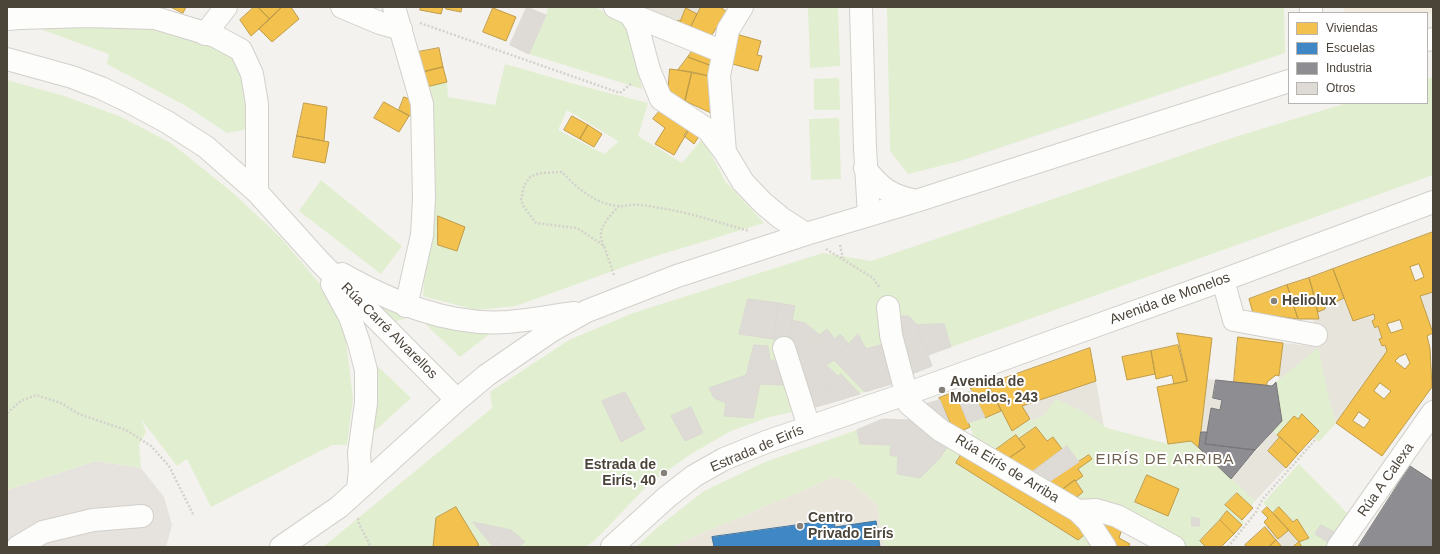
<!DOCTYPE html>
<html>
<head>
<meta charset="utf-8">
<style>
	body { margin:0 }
	#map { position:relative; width:1440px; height:554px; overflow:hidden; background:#f4f2ee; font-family:Arial,sans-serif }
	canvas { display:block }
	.frame { position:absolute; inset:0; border:8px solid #4b4439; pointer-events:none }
	.legend { position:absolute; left:1288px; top:12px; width:140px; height:92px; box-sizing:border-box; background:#fff; border:1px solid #b7b4b0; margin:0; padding:5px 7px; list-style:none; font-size:12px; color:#4b4439 }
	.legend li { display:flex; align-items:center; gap:8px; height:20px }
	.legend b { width:20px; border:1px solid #b7b4b0 }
</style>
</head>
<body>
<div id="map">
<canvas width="1440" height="554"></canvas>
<div class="frame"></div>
<ul class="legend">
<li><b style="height:11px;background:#f2c14e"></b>Viviendas</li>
<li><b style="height:11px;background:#3f88c5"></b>Escuelas</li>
<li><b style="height:11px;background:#8d8d92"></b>Industria</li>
<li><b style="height:11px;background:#dedbd6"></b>Otros</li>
</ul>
</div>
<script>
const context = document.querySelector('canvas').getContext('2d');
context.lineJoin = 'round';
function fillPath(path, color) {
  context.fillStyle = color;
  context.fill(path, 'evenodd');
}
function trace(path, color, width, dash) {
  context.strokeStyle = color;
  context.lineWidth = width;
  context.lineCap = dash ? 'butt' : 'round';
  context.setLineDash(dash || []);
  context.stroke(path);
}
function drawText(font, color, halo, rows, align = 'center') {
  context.font = font + ' Arial,sans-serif';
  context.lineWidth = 4;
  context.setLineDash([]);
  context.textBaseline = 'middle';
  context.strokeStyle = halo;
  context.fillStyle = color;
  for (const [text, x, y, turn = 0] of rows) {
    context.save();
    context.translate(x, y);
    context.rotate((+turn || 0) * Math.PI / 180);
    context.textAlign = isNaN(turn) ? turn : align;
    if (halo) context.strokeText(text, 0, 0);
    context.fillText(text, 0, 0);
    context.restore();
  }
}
fillPath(new Path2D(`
	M639 7H701L688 32Z
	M1433 292V333L1420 296Z
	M1344 298 1374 314 1375 319 1372 321 1375 327 1378 326 1382 338 1379 340 1382 346 1385 345 1387 351 1336 423 1330 403 1279 380 1283 343 1318 347 1313 319H1319L1318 312 1325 309V307L1336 303V302Z
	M1207 379 1216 380 1213 398 1222 400 1220 410 1211 408 1207 432H1201Z
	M1096 381 1104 427 1080 410 1044 415 1032 421 1022 406Z
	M1273 431 1280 437 1268 451 1286 468 1255 501 1231 479Z
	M1267 525 1278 539 1289 530 1299 542 1293 547H1282L1265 527Z`), '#e7e4dc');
fillPath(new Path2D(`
	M1344 7H1433V13L1427 15V13H1345Z`), '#f3ebdf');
fillPath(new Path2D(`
	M96 461 141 468 164 497 172 525 166 547H7V490Z`), '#e6e2de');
fillPath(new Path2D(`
	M834 477 852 482 877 505 885 547H670Z`), '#eae5da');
fillPath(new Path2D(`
	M548 7H595L629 25 642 89 529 54 546 15Z
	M808 7H838L840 66 810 68Z
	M887 7H1284L1285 53 960 161 908 174 890 151Z
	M29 25 151 27 226 50 246 76 249 129 227 133 186 106 107 64 109 54Z
	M505 64 578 85 648 103 638 136 682 163 703 138 725 181 764 223 643 260 516 306 476 310 423 296 429 213 426 87 447 82 448 97 495 105ZM567 110 618 141V142L604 154 558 130Z
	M1433 77V175L951 347 944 325H917L909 316H898V382L808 409 769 417 731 431 691 454 650 483 595 540 586 547H323L492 408 490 392 569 340 633 313 823 253 871 261 1235 137 1347 103H1427V79Z
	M839 78 840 110H814V79Z
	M7 80 64 96 119 116 171 143 232 192 280 237 321 285 345 333 353 399 347 445H332L211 507 187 459 177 466 141 419 146 432 139 445 141 468 96 461 7 490Z
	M839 118 841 179 811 180 809 119Z
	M321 180 402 246 381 274 299 211Z
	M373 301 412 317 392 322Z
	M420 319 496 329 460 357Z
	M1318 348 1330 403 1336 423 1319 442 1313 437 1319 430 1302 415 1298 419 1294 416 1277 435 1273 431 1282 421 1276 382Z
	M370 359 411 398 368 437Z
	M1056 399 1080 410 1107 428 1168 444 1191 441 1255 501 1251 506 1237 493 1225 505 1244 522 1242 525 1227 512 1200 541 1206 547H1189L1123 511 1072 501 1083 492 1076 481 1083 476 1078 469 1092 458 1089 455 1079 462 1067 446 1062 449 1053 437 1047 441 1036 427 1019 439 994 451 970 436 973 434 968 423 1001 411 1012 431 1030 419 1032 421 1044 415Z
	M857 430 860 444 891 445 898 457 897 474 920 478 940 458 950 443 964 450 956 463 1078 540 1084 535 1093 547H885L877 505 852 482 834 477 670 547H636L658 527 704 491 765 462Z
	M1299 464 1350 516 1329 547H1302L1299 542 1303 539 1304 541 1309 537 1297 519 1293 522 1279 507 1273 513 1263 503Z`), '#e1eecf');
const homes = new Path2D(`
	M171 7H186L183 13Z
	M254 7H258L270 19 251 36 240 20Z
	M258 7H282L270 19Z
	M282 7H291L299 19 272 42 259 29Z
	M421 7H443L441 14 420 10Z
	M446 7H462L461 12 446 9Z
	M701 7H720L732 15 719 24 709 39 690 29Z
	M493 8 516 17 506 41 483 32Z
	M686 8 697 14 688 32 674 27 678 20 680 21Z
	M736 34 761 41 757 55 762 56 758 71 729 63Z
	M695 47 715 55 712 66 688 57Z
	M439 48 443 67 423 72 418 52Z
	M688 57 712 66 709 76 678 70Z
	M443 67 447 82 426 87 423 72Z
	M670 69 692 72 685 101 668 93Z
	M692 72 709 76 711 113 685 101Z
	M404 97 420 103 418 120 399 110Z
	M384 102 409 116 399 132 374 118Z
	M304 103 327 107 324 141 297 136Z
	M662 108 691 126 674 155 655 144 665 128 653 119Z
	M572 116 588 125 580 139 564 130Z
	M588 125 602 134 594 147 580 139Z
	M691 126 701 133 694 144 684 136Z
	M297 136 329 142 325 163 293 157Z
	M438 216 465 227 457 251 438 245Z
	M1433 232V292L1420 296 1433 333 1427 336 1430 348 1432 387 1382 456 1336 423 1387 351 1385 345 1382 346 1379 339 1382 338 1378 326 1375 328 1372 321 1375 319 1374 314 1353 321 1333 269ZM1419 264 1424 277 1415 281 1410 267ZM1400 320 1403 329 1391 333 1387 324ZM1406 354 1410 363 1405 369 1395 361 1399 357ZM1380 383 1391 391 1384 399 1374 391ZM1359 412 1370 420 1364 428 1353 421Z
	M1333 269 1344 298 1336 302V303L1325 307V309L1318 312 1309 278Z
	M1309 278 1312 287 1319 319H1298L1287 285Z
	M1287 285 1298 319 1253 313 1249 299Z
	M1177 333 1212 338 1199 448 1191 441 1168 444 1157 387 1187 381Z
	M1238 337 1283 343 1279 376 1276 375 1267 382V385L1234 382Z
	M1178 345 1187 381 1174 384 1172 375 1156 379 1151 351Z
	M1090 348 1096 381 1022 406 1030 419 1012 431 988 384Z
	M1151 351 1155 374 1127 380 1122 357Z
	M986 380 1001 411 985 418 970 387Z
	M955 392 970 427 960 432 953 429 939 398Z
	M1302 414 1319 431 1298 454 1277 435 1294 416 1298 419Z
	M1036 427 1047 441 1053 437 1062 449 1028 475 1006 460 1025 447 1019 439Z
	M1016 435 1025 447 1006 460 994 451Z
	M1280 437 1298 454 1286 468 1268 451Z
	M964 450 1069 515 1084 535 1078 540 956 463Z
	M1089 455 1092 459 1078 469 1083 476 1076 481 1075 480 1059 492 1048 482Z
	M1147 475 1179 489 1168 516 1135 502Z
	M1075 480 1083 492 1072 501 1059 492Z
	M1237 493 1253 508 1242 520 1225 505Z
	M456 507 479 545 475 547H433L436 518Z
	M1267 507 1289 530 1278 539 1264 522 1268 518 1262 512Z
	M1279 507 1293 522 1297 519 1309 538 1299 542 1273 513Z
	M1227 511 1242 525 1234 534 1220 520Z
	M1098 517 1122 529 1119 538 1130 544 1128 547H1113Z
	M1220 520 1234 534 1221 547H1206L1200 541Z
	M1265 527 1276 540 1269 547H1248L1245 545Z
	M1276 540 1282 547H1269Z
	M1299 542 1302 547H1293Z`);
fillPath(homes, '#f2c14e');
trace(homes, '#c09c48', 1);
const schools = new Path2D(`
	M834 520 835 527 876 521 880 547H714L712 537Z`);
fillPath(schools, '#3f88c5');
trace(schools, '#43749b', 1);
const industry = new Path2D(`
	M1216 380 1272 386 1276 382 1282 421 1255 450 1205 444 1211 408 1220 410 1222 400 1213 398Z
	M1201 432H1207L1205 444 1255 450 1231 479 1199 448Z
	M1410 466 1433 481V547H1358Z`);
fillPath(industry, '#8d8d92');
trace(industry, '#797777', 1);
const building = new Path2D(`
	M527 7 546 15 529 54 510 45Z
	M748 299 779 303 773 339 739 334Z
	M779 303 795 306 788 341 773 339Z
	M897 316H909L917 325 932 366 912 374Z
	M792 320 805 323 821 336 795 357 788 341Z
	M944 324 951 347 928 355 917 325Z
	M827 329 835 339 840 334 849 344 834 360 802 382 795 357Z
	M858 334 866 349 884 344 898 382 865 392 834 360Z
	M754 345 768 346 770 360 782 361 783 385 760 384 753 418 724 416 726 403 714 398 709 388 746 375Z
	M826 365 838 376 827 387 809 393 802 382Z
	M841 374 860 394 837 401 827 387Z
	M827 387 837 401 808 409 809 393Z
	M972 391 985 417 968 423 957 396Z
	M625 392 645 429 621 442 602 401Z
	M940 400 949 422 944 424 923 405Z
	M691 407 703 433 685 441 671 416Z
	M883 419 911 420 950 443 940 458 920 478 897 474 898 457 890 455 891 445 860 444 857 430Z
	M1067 446 1079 462 1046 484 1028 475Z
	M1192 517 1200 519 1199 526H1192Z
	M473 522 511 530 493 546Z
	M1321 525 1338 534 1331 544 1315 534Z
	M511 530 525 542 518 547H493V546Z`);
fillPath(building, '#dedbd6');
trace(building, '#dcd9d4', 1);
const minor = new Path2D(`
	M342 7 380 23 401 29
	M394 7 422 104 424 199 422 235 406 306
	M615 7 630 14 637 25 649 70 661 99 708 130 725 152 743 182 763 203 781 218 806 234
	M861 7 865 148 869 215
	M1311 7V13
	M630 14 723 52
	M7 19 20 18 87 16 155 18 215 36 241 50 252 74 257 104V192
	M205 34 226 7
	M1427 40 1433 39
	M7 59 72 77 101 88 128 101 167 122 206 147 257 192 320 262 457 400
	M725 152 719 76 728 30 742 7
	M865 168C880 188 891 196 916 201
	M342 274C392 302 448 326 507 322 529 320 551 316 574 313
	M1223 280 1234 320 1316 335
	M332 284 350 317 359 343 366 370V403L359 453 360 469 358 490
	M888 307 891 335 909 404 940 430 1078 511 1088 521 1105 547
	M784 348 809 427
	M1078 511 1096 510 1117 516 1174 547
	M18 547 43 532 93 520 142 516
	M281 547 339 507 457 400 487 375 551 331 587 311 677 276 806 234 916 201 1289 81
	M612 547 667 497 694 476 724 459 766 442 920 389 1223 280 1433 202
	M1338 547 1433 412`);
trace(minor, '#d2d0cb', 24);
trace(new Path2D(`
	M420 23 620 93 632 83
	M840 245 843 258
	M603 246C603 243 601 239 601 236 600 225 612 214 619 206
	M826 249 873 278 880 288
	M614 275 604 246 597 241 577 228 536 223 524 207 521 200 524 186 530 177 540 173 562 172C577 188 595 204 618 206 622 207 626 205 630 205 642 204 654 207 666 209 694 214 721 223 749 231
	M7 413 21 401 36 395 61 403 79 414 126 430 151 446 169 466 194 516
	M358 518 359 524 371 547
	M1228 547 1256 512 1262 500 1316 439`), '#d3d2cc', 2.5, [2, 2]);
trace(minor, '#fdfdfc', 22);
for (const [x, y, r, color] of [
	[1274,301,4,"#868178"],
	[942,390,4,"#868178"],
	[664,473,4,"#868178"],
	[800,526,4,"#868178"]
]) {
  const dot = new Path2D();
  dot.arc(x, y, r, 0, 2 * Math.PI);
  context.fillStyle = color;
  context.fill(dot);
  trace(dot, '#fff', 1.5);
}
drawText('14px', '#4b4439', '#fff', [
	["Avenida de Monelos",1170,299,-20],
	["Rúa Carré Alvarellos",389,331,45],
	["Estrada de Eirís",757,449,-23],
	["Rúa Eirís de Arriba",1007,469,31],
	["Rúa A Calexa",1386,480,-55]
]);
drawText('bold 14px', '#4b4439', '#fff', [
	["Heliolux",1282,301],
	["Avenida de",950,382],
	["Monelos, 243",950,398],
	["Estrada de",656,465,"right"],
	["Eirís, 40",656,481,"right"],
	["Centro",808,518],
	["Privado Eirís",808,534]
], 'left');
context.letterSpacing = '1px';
drawText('15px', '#6e6250', '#fff', [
	["EIRÍS DE ARRIBA",1165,460]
]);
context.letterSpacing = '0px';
</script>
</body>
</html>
